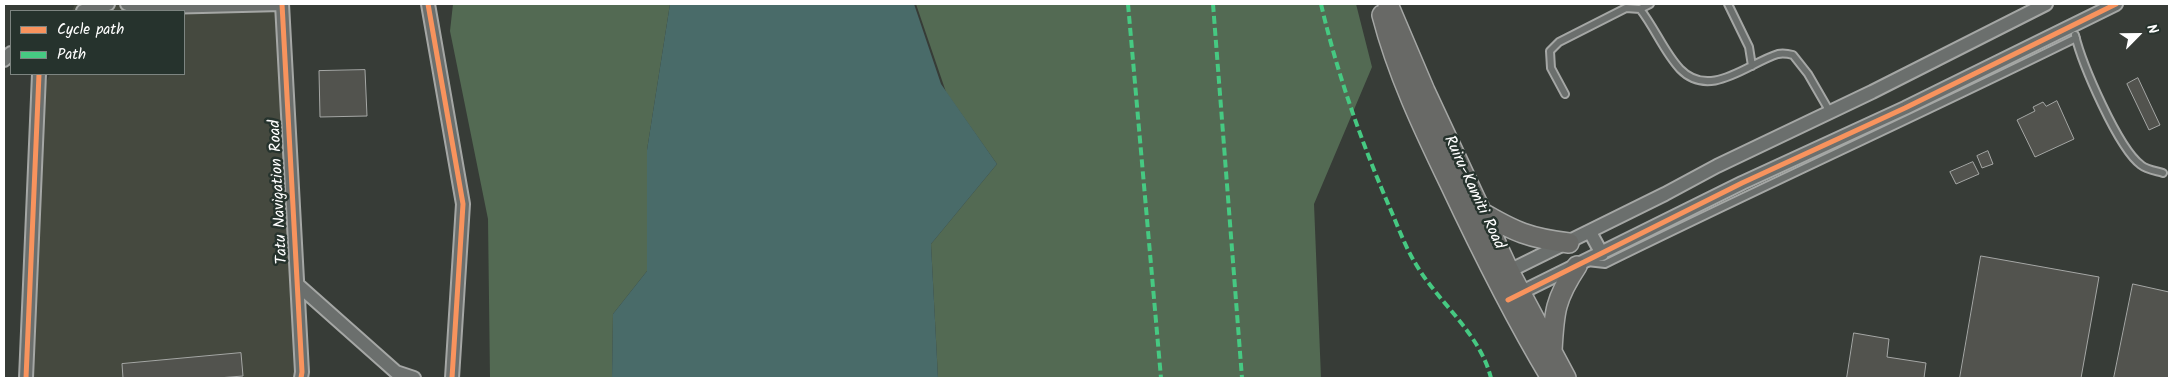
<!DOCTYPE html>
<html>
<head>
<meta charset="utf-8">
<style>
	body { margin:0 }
	#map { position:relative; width:2173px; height:382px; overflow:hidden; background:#373c37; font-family:Kalam,sans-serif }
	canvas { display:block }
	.frame { position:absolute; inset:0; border:5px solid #fff; pointer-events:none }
	.legend { position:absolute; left:10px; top:10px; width:175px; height:65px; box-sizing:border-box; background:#26332d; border:1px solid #7d8581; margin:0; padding:6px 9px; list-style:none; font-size:15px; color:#fff }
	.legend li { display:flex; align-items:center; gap:10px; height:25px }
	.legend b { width:25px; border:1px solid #7d8581 }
	.north { position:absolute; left:2113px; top:10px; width:50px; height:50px; -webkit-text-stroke:4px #26332d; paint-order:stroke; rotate:67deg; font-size:14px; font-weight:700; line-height:20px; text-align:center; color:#fff }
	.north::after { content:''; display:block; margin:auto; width:18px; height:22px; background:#fff; clip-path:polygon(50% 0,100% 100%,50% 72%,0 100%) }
</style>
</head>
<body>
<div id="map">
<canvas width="2173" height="382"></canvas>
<div class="frame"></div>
<ul class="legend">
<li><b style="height:6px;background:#f8935d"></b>Cycle path</li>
<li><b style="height:6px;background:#46c982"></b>Path</li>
</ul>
<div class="north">N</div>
</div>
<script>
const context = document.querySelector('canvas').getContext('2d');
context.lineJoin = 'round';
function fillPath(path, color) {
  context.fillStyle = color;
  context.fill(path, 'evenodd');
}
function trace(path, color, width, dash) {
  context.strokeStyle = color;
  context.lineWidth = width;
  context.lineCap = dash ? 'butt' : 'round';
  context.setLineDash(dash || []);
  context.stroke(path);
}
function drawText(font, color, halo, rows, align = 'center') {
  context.font = font + ' Kalam,sans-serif';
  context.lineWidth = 5;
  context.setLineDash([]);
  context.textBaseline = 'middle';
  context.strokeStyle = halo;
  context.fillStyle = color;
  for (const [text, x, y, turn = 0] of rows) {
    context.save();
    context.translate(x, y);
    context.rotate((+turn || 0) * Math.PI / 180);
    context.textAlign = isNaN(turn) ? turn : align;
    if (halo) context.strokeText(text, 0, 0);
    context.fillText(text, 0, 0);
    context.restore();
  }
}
fillPath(new Path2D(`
	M75 4H282L301 378H32L27 327 44 87 50 74H184V11H72Z`), '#45493f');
fillPath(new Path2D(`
	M453 4H670L647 150V271L613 314 612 378H490L488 219 450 31Z
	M916 4H1356L1372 67 1314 204 1321 378H938L931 244 997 164 946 92Z`), '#536a53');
fillPath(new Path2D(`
	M670 4H914L941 84 997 164 931 244 938 378H612L613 314 647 271V150Z`), '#496b69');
const building = new Path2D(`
	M365 70 367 116 320 117 319 71Z
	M2138 78 2160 125 2149 130 2127 84Z
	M2057 101 2074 139 2035 157 2017 120 2035 111 2033 107 2043 102 2046 106Z
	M1988 151 1993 164 1982 168 1977 156Z
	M1973 162 1979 174 1956 184 1950 172Z
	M1981 256 2099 277 2081 378H1960Z
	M2133 284 2169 292V378H2114Z
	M1854 333 1889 339 1887 357 1926 363 1924 378H1847Z
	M241 353 243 376 218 378H123L122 364Z`);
fillPath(building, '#52534e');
trace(building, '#a5a7a5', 1);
const service = new Path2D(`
	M1728 4 1749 47 1752 66
	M1640 9 1650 4
	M2075 35C2082 64 2118 148 2141 165 2147 170 2157 171 2163 173
	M1565 94 1551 68 1550 51 1559 42 1626 8 1640 9C1655 28 1664 52 1680 69 1710 100 1748 63 1778 54 1783 53 1789 54 1793 55L1808 74 1830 112
	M1587 262 1605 264C1761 187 1920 115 2076 38`);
const minor = new Path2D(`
	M127 4 162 7 282 4
	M282 4 302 372 301 378
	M428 4 463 204 452 378
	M83 11 108 4
	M4 60 11 53
	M1590 232 1602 254
	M1503 274 1665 194 1717 166 1872 92 2046 4
	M298 285 396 372 414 378
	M1514 296 1742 183 1905 108 2116 4
	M26 378 39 74`);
const primary = new Path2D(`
	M1388 4 1425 91 1509 271 1566 378
	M1382 15C1397 73 1423 128 1449 182 1480 248 1513 315 1551 378
	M1481 212C1515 232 1529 238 1569 243
	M1552 351C1554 312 1555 299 1577 266`);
trace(service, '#a5a7a5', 10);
trace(minor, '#a5a7a5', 16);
trace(primary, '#a5a7a5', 22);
trace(service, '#6b6f6d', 6);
trace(minor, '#6b6f6d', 12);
trace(primary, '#686966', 19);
trace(new Path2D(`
	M1128 4 1161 378
	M1213 4 1242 378
	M1321 4C1337 73 1361 141 1389 206 1397 224 1404 244 1414 261 1437 302 1479 331 1491 378`), '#46c982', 4, [8, 4]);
trace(new Path2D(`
	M282 4 302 372 301 378
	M428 4 463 204 452 378
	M1508 300 1742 183 1905 108 2116 4
	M26 378 39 74`), '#f8935d', 5);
drawText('16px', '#fff', '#26332d', [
	["Tatu Navigation Road",280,192,-93],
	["Ruiru-Kamiti Road",1473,193,65]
]);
</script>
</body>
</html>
